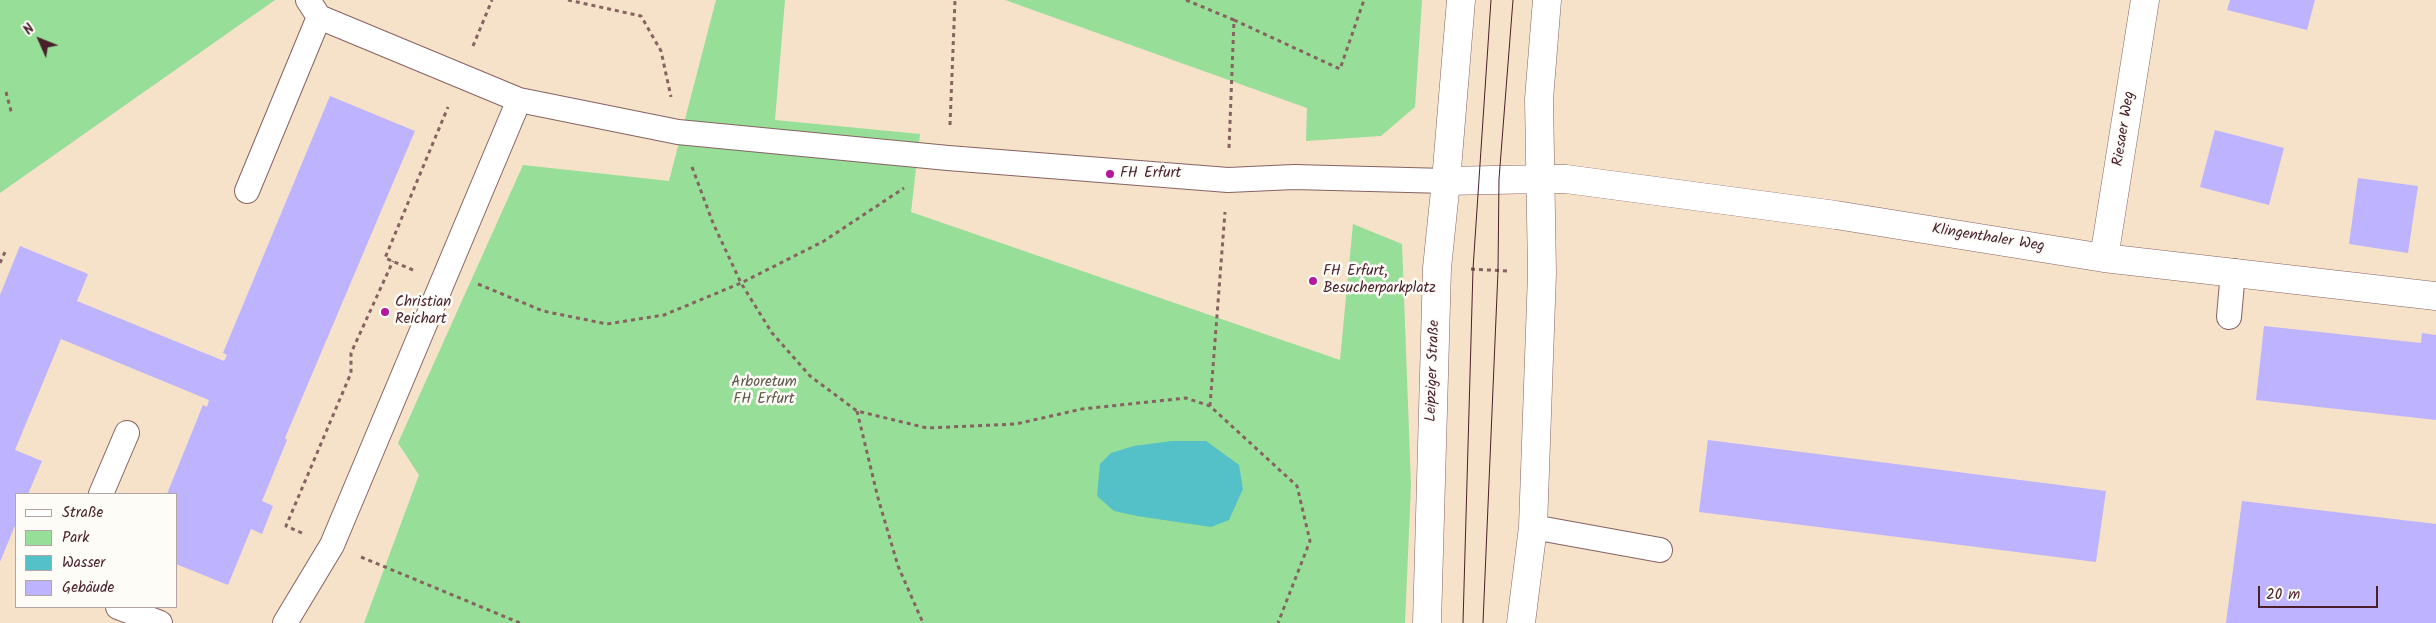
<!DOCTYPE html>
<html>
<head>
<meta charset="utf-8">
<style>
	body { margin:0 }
	#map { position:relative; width:2436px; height:623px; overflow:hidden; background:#f6e1c9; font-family:Kalam,sans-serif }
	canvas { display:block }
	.legend { position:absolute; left:15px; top:493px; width:162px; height:115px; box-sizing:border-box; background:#fdfcf7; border:1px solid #b5a4a5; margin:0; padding:6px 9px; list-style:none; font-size:15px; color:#4a1f2b }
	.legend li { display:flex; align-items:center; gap:10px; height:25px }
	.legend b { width:25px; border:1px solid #b5a4a5 }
	.north { position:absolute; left:15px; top:15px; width:50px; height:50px; -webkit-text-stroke:4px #fdfcf7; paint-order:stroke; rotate:314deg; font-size:14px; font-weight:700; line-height:20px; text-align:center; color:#4a1f2b }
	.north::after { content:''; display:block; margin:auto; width:18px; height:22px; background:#4a1f2b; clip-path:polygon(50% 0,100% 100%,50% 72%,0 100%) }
	.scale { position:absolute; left:2258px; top:586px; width:120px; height:22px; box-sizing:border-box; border:2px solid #4a1f2b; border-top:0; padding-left:6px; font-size:15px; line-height:18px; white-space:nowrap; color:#4a1f2b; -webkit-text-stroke:4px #fdfcf7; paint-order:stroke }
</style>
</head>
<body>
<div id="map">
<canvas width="2436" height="623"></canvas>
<ul class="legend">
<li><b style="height:6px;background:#fff"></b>Straße</li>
<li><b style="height:14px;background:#97de98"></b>Park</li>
<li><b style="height:14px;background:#53c1c7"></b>Wasser</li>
<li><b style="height:14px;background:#beb3fe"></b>Gebäude</li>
</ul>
<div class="north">N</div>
<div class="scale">20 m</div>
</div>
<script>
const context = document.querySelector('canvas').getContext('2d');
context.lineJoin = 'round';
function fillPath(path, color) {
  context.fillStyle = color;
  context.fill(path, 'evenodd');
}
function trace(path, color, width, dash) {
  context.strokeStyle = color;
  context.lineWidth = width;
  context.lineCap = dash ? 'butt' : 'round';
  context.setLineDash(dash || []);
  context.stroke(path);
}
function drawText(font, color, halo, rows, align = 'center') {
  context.font = font + ' Kalam,sans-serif';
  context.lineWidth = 5;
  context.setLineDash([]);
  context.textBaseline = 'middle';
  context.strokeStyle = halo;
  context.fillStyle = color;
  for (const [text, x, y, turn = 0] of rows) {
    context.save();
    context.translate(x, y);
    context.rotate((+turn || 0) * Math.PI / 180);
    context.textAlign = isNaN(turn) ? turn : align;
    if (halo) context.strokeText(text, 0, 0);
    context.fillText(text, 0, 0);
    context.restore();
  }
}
fillPath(new Path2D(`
	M0 0H275L0 193Z
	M716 0H785L775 120 920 134 911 212 1340 360 1353 224 1402 244 1411 485 1405 623H364L419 475 398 443 523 165 669 181Z
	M1005 0H1422L1415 107 1381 136 1306 141 1307 108Z`), '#97de98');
fillPath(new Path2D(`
	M1172 441H1206L1239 465 1243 489 1229 520 1211 527 1137 516 1114 511 1097 496 1100 464 1111 453 1134 446Z`), '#53c1c7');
fillPath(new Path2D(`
	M2230 0H2315L2307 30 2227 10Z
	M330 96 415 131 285 438 287 440 262 501 273 506 262 534 251 529 228 585 176 564V494H167L203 405 207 407 209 400 61 339 15 450 42 461 28 494H16V523L0 562V295L20 246 88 274 77 301 224 361 227 355 223 353Z
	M2215 130 2284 148 2269 205 2200 187Z
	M2358 178 2418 186 2408 253 2349 244Z
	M2264 326 2421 343 2422 333 2436 335V420L2256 400Z
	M1708 440 2106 491 2096 562 1699 512Z
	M2242 501 2436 524V623H2226Z`), '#beb3fe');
const lane = new Path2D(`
	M308 0 319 17 519 100 678 132 948 158 1228 180 1294 177 1446 181
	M247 191 319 17
	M2229 317 2233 271
	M101 494 127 433
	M1533 527 1660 550
	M118 607 160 623
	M285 623 332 545 519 100`);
const street = new Path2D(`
	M1541 179H1566L1836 215 2104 258 2436 296
	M2104 258 2145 0`);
const secondary = new Path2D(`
	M1446 181 1541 179
	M1427 623 1437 268 1446 181 1461 0
	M1521 623 1533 527 1542 273 1539 99 1547 0`);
trace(lane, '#866362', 26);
trace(street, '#866362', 29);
trace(secondary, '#866362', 29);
trace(new Path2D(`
	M568 0 641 16 661 51 671 97
	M1186 0 1234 20 1229 148
	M1234 20 1340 69 1364 0
	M473 46 492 0
	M6 92 12 115
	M950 125 955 0
	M692 167 713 223 741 283 772 333 810 376 857 411 927 428 1016 424 1082 409 1186 398 1210 406 1297 486 1310 541 1278 623
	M0 263 5 252
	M1471 269 1507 271
	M413 270 385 258 448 107
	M478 284 543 311 607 324 664 315 741 283 824 241 904 188
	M1210 406 1225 212
	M857 411 878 498 898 566 923 623
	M302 533 286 526 351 373V353L393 261
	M361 557 520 623`), '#866362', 3, [4, 4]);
trace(lane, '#fff', 24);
trace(street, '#fff', 28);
trace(secondary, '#fff', 28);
trace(new Path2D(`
	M1463 623 1473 269 1491 0
	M1483 623 1498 271 1499 179 1513 0`), '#4a1f2b', 1);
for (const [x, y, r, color] of [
	[1110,174,5,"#b5179e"],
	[1313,281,5,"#b5179e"],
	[385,312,5,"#b5179e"]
]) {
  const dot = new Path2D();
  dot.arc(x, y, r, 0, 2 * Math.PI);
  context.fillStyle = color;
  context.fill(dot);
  trace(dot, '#fdfcf7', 2);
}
drawText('15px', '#4a1f2b', '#fdfcf7', [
	["Riesaer Weg",2125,129,-81],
	["Klingenthaler Weg",1988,239,9],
	["Leipziger Straße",1434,371,-88]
]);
drawText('15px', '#4a1f2b', '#fdfcf7', [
	["FH Erfurt",1120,174],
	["FH Erfurt,",1323,272],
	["Besucherparkplatz",1323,289],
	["Christian",395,303],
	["Reichart",395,320]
], 'left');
drawText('15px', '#61584c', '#fdfcf7', [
	["Arboretum",764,383],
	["FH Erfurt",764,400]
]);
</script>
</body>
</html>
